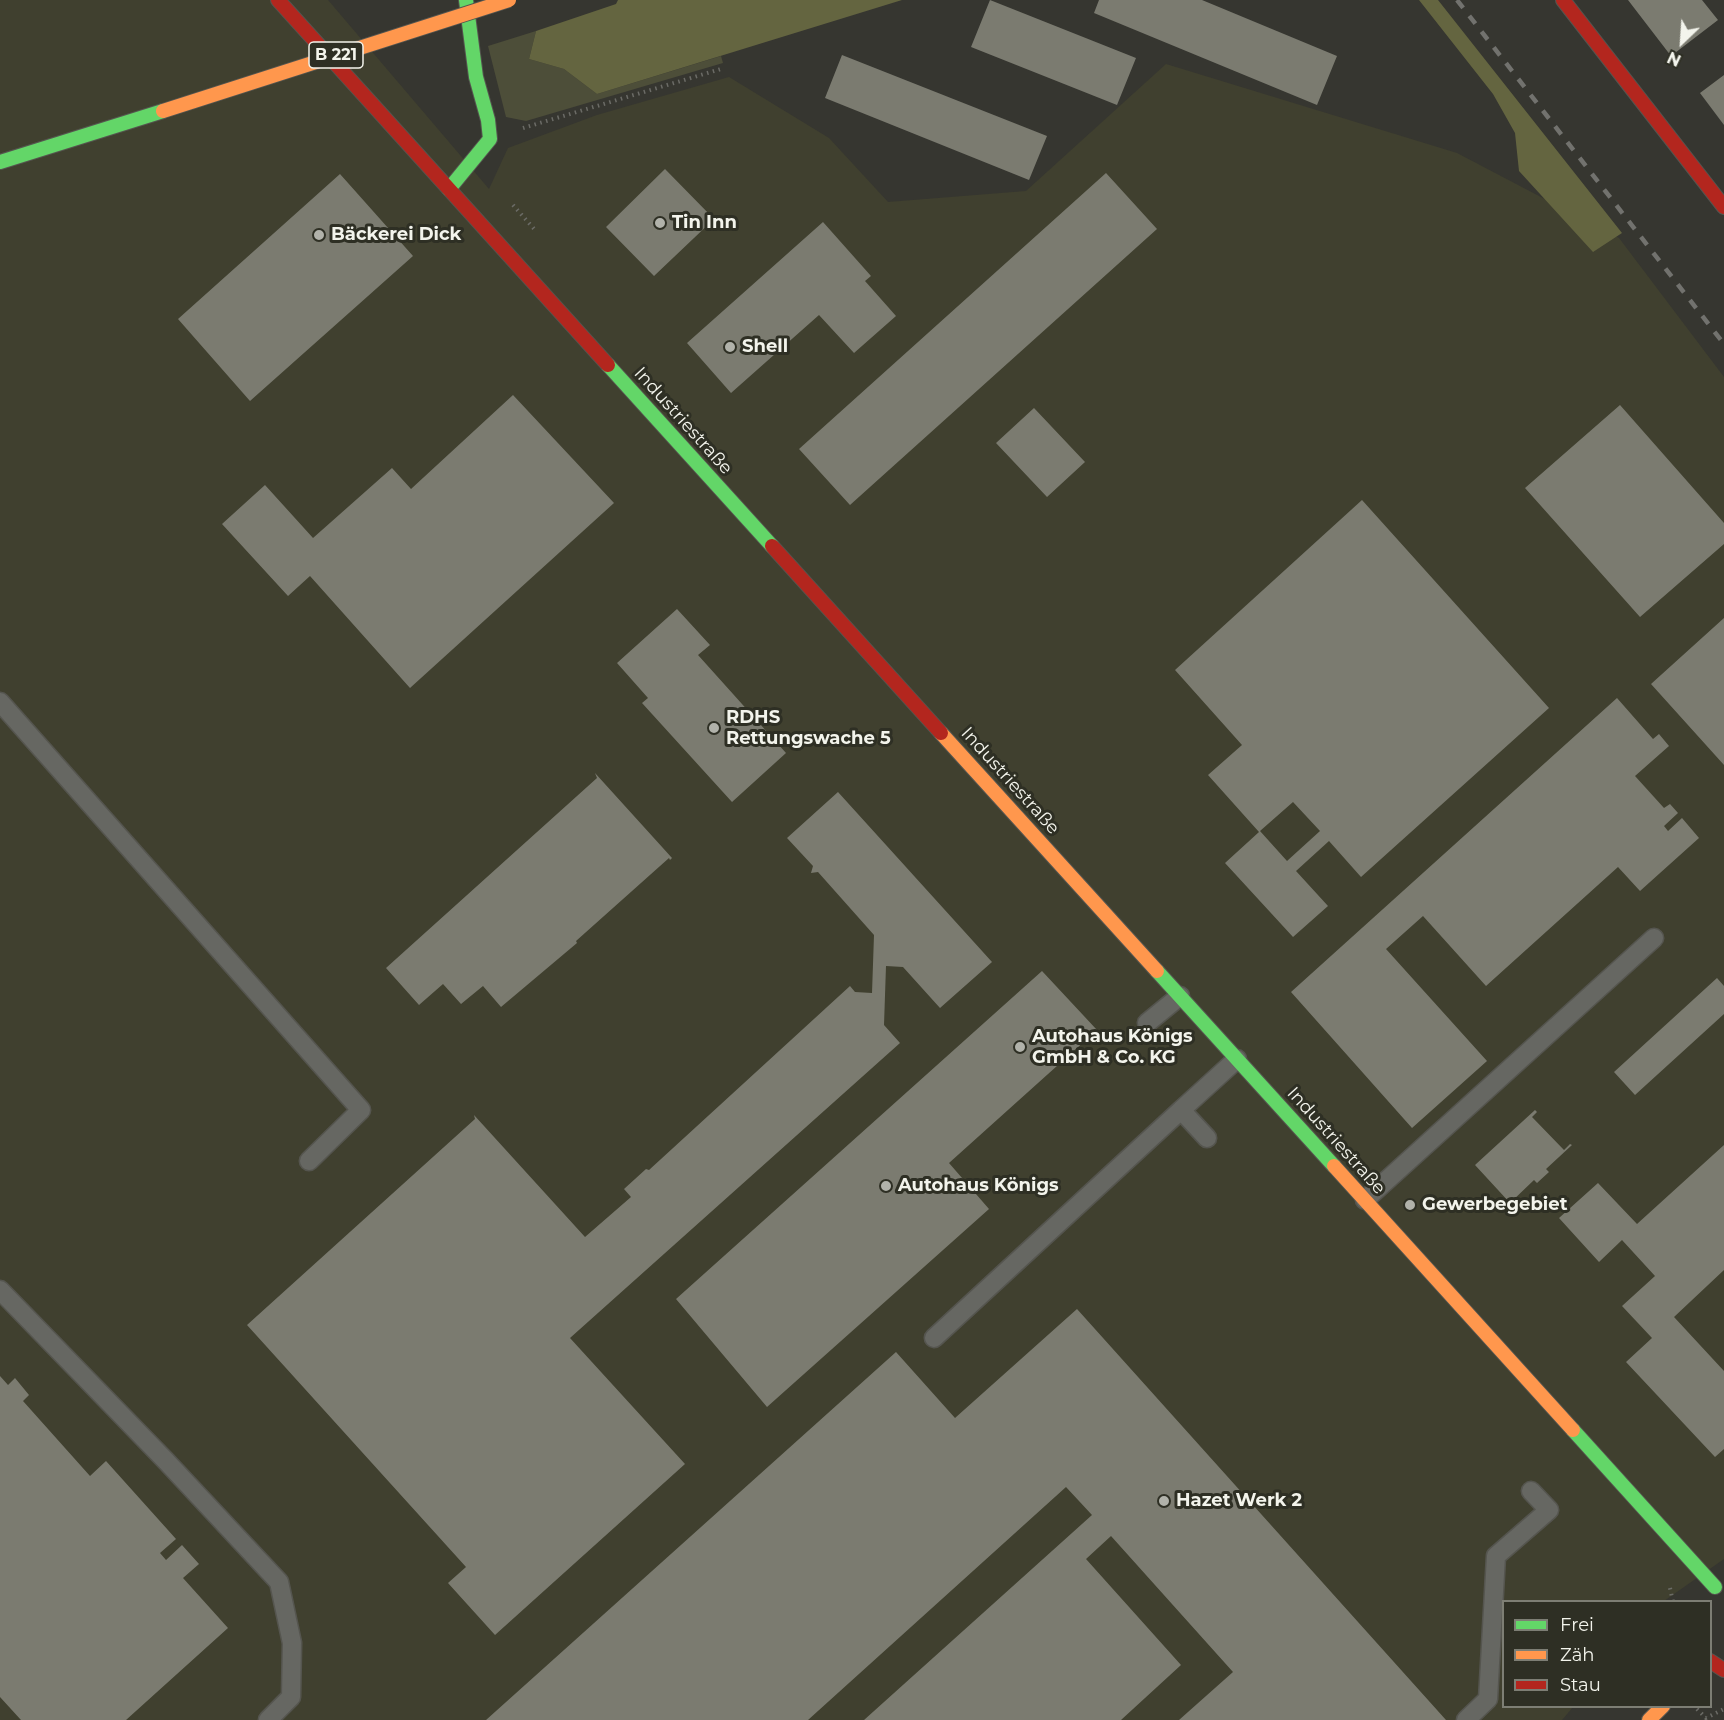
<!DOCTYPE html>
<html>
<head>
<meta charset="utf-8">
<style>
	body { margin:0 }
	#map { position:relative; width:1724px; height:1720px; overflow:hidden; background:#363630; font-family:Montserrat,sans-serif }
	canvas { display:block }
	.legend { position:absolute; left:1502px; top:1600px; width:210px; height:108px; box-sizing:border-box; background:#2e2f24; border:2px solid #7d7e74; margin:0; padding:8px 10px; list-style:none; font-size:18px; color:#f3f4ec }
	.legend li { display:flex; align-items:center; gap:12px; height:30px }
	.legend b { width:30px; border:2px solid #7d7e74 }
	.north { position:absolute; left:1652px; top:12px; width:60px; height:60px; -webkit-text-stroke:4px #2e2f24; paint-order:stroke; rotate:205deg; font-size:16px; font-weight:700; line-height:24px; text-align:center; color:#f3f4ec }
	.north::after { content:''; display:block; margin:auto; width:21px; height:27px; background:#f3f4ec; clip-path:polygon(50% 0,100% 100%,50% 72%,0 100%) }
</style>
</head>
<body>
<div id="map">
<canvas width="1724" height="1720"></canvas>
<ul class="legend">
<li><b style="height:8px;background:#63d668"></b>Frei</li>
<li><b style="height:8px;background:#ff974d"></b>Zäh</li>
<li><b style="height:8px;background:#b3261e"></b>Stau</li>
</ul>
<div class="north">N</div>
</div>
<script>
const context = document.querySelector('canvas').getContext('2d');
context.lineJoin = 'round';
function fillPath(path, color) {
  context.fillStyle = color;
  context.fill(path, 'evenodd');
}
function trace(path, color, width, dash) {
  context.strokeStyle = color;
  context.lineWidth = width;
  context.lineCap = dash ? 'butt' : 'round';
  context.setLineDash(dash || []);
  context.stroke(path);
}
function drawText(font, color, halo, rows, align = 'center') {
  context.font = font + ' Montserrat,sans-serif';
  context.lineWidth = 6;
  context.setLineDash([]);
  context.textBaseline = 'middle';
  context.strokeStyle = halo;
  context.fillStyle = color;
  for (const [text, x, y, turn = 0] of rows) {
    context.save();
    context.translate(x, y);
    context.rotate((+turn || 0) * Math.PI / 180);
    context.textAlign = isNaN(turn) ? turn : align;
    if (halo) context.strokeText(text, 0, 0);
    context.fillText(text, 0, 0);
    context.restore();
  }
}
fillPath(new Path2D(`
	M0 0H328L489 189 508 148 597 115 729 77 829 138 888 202 1026 191 1166 64 1457 153 1619 238 1724 377V1559L1664 1601 1504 1602V1706L1573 1707 1562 1720H0Z`), '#40402f');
fillPath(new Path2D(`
	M536 31 529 59 564 69 597 94 721 56 723 63 526 121 506 117 488 46Z`), '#4d4e39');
fillPath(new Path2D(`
	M618 0H902L597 94 564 69 529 59 536 31 616 4Z
	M1419 0H1438L1622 233 1593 252 1519 171 1515 133 1493 94Z`), '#646540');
fillPath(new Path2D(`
	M990 0 1136 58 1117 105 971 47Z
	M1099 0H1202L1337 56 1317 105 1094 13Z
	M1628 0H1702L1718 20 1671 56Z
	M842 55 1047 136 1029 180 825 98Z
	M1724 75V125L1700 93Z
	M665 169 714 219 654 276 606 227Z
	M1106 173 1157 229 850 505 799 449Z
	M340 174 413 256 250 401 178 319Z
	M823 222 871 276 865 281 896 316 854 353 819 315 731 393 687 343Z
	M513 395 614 503 410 688 310 576 288 596 222 524 265 485 313 538 392 468 411 489Z
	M1620 405 1724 523V544L1640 617 1525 488Z
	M1034 408 1085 462 1047 497 996 443Z
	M1362 500 1549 708 1361 877 1329 841 1296 871 1328 906 1293 937 1225 863 1259 832 1208 775 1242 745 1175 670ZM1293 802 1320 831 1287 861 1260 831Z
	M677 609 710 645 698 655 786 753 732 802 642 703 648 698 617 663Z
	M1724 618V765L1651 684Z
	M1617 698 1653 739 1659 734 1669 746 1635 776 1664 808 1670 804 1678 813 1664 826 1668 831 1682 818 1699 838 1640 891 1618 867 1486 986 1423 916 1386 949 1487 1061 1412 1128 1291 992Z
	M595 773 672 858 670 860 669 858 576 941 577 943 501 1007 483 986 461 1004 443 984 419 1005 386 968 597 778Z
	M838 792 992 962 940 1008 903 967 886 966 884 1025 900 1043 570 1338 685 1464 495 1635 448 1583 466 1567 247 1325 475 1119 474 1115 585 1237 631 1197 624 1189 646 1169 649 1170 850 986 855 992 872 993 874 935 818 872 811 873 813 866 787 838Z
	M1042 971 1097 1030 949 1163 989 1209 767 1407 676 1299Z
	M1717 978 1724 986V1014L1635 1095 1614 1072Z
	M1535 1110 1537 1112 1532 1117 1564 1150 1570 1144 1572 1145 1546 1169 1549 1172 1537 1183 1534 1180 1510 1203 1475 1165Z
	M1724 1145V1270L1674 1317 1724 1371V1449L1715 1457 1626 1362 1652 1338 1622 1306 1655 1276 1622 1240 1599 1262 1559 1218 1598 1183 1637 1224Z
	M1077 1309 1446 1720H1179L1233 1672 1111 1536 1086 1559 1181 1665 1121 1720H864L1092 1515 1066 1487 808 1720H486L896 1352 955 1418Z
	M0 1376 8 1385 15 1378 29 1395 23 1401 90 1476 106 1461 176 1539 160 1553 166 1560 182 1545 199 1564 183 1578 228 1628 126 1720H21L0 1697Z`), '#7b7b70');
const lane = new Path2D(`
	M0 702 361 1110 309 1161
	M1147 1023 1180 996
	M1207 1138 1181 1110 1237 1059
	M1365 1200 1654 938
	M0 1290 166 1461 279 1582 292 1643 291 1697 268 1720
	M934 1338 1181 1110
	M1466 1720 1488 1699 1496 1556 1549 1510 1531 1491`);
const fast = new Path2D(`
	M0 162 163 111
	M449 189 490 139 488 120 476 77 466 0
	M608 365 772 546
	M1157 971 1334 1166
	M1573 1430 1715 1587`);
const slow = new Path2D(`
	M941 733 1157 971
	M1334 1166 1573 1430
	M1649 1720 1663 1706`);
const jam = new Path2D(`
	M278 0 608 365
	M1563 0 1724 207
	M772 546 941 733
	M1710 1661 1724 1670`);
trace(lane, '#55554f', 21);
trace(fast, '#55554f', 16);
trace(slow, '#55554f', 16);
trace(jam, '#55554f', 16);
trace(new Path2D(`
	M523 128 721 69
	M513 205 536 231
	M1670 1588 1673 1602
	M1697 1709 1706 1718 1724 1709`), '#6b6b66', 4, [1.5, 4.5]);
trace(lane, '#666762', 18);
trace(fast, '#63d668', 14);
trace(slow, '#ff974d', 14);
trace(jam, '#b3261e', 14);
trace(new Path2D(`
	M1457 0 1724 344`), '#72726e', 4.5, [10, 10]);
const slowBridge = new Path2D(`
	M163 111 509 0`);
trace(slowBridge, '#55554f', 16, []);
trace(slowBridge, '#ff974d', 14);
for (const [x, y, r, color] of [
	[660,223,6,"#b1b2aa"],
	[319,235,6,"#b1b2aa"],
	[730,347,6,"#b1b2aa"],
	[714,728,6,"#b1b2aa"],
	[1020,1047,6,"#b1b2aa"],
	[886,1186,6,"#b1b2aa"],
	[1410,1205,6,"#b1b2aa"],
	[1164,1501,6,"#b1b2aa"]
]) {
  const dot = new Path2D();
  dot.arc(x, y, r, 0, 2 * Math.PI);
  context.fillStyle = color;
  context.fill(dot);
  trace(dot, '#2e2f24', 2);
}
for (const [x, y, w] of [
	[336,55,54]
]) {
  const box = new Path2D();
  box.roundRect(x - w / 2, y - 13, w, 26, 4.5);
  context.fillStyle = '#2e2f24';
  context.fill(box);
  trace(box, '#f3f4ec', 1.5);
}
drawText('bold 16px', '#f3f4ec', null, [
	["B 221",336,55]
]);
drawText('bold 18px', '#f3f4ec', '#2e2f24', [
	["Tin Inn",672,223],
	["Bäckerei Dick",331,235],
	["Shell",742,347],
	["RDHS",726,718],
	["Rettungswache 5",726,739],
	["Autohaus Königs",1032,1037],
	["GmbH & Co. KG",1032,1058],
	["Autohaus Königs",898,1186],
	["Gewerbegebiet",1422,1205],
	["Hazet Werk 2",1176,1501]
], 'left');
drawText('18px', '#f3f4ec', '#2e2f24', [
	["Industriestraße",683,421,48],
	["Industriestraße",1010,781,48],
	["Industriestraße",1336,1141,48]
]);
</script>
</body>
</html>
